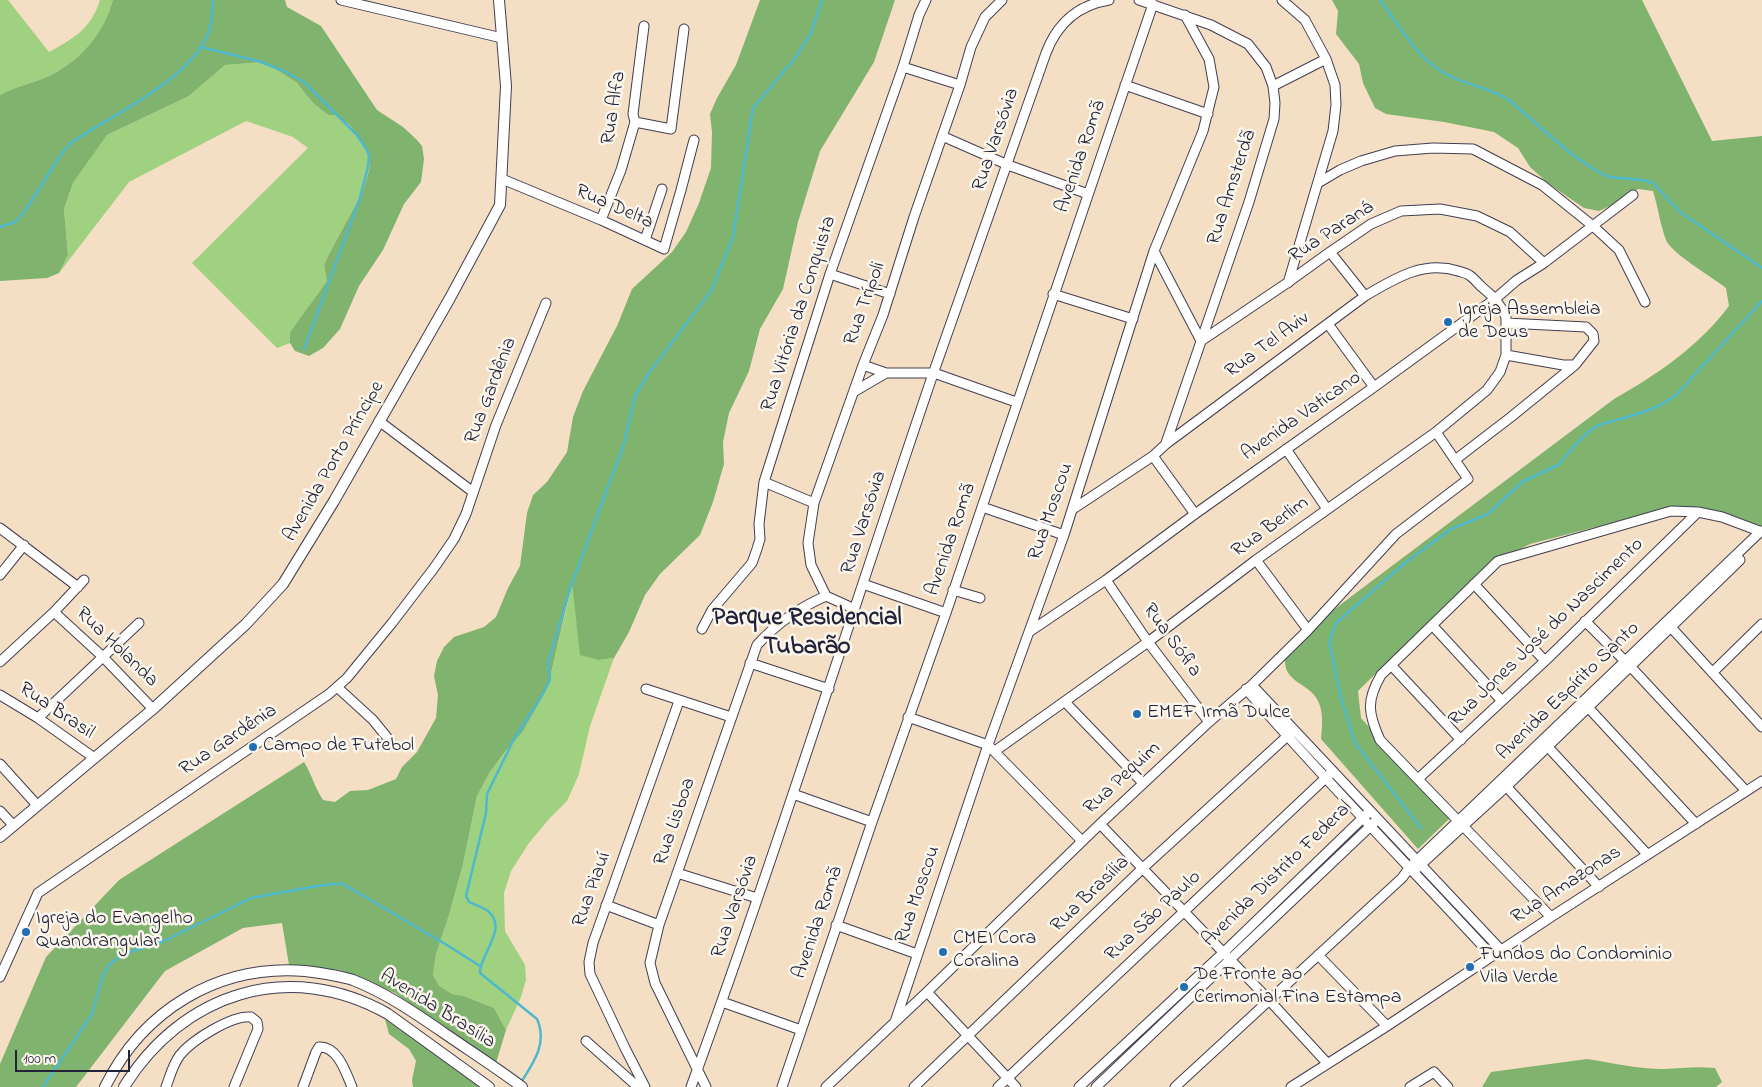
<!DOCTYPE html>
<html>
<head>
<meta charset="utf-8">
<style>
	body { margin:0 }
	#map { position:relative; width:1762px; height:1087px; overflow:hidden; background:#f5dfc4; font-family:"Indie Flower",sans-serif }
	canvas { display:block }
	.scale { position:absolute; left:15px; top:1050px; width:115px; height:22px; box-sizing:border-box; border:2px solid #22223b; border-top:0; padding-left:6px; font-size:15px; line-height:18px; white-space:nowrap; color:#22223b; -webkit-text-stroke:4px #fbf7ec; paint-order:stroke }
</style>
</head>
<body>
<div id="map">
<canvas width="1762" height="1087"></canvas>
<div class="scale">100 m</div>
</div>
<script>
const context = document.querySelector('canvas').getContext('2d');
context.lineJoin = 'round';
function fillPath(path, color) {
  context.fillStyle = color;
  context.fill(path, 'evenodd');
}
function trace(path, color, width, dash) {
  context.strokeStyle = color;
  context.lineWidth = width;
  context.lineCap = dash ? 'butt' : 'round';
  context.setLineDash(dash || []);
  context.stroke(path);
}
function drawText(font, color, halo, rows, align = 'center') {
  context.font = font + ' "Indie Flower",sans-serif';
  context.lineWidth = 5;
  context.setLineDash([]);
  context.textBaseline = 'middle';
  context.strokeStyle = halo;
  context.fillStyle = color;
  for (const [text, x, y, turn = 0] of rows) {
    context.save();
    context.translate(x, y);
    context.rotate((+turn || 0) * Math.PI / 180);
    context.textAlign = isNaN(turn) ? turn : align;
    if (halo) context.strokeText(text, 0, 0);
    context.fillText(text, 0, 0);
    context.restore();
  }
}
fillPath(new Path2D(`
	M0 0H8L49 52C74 38 91 29 100 0H113C104 34 82 59 51 75 35 83 16 86 0 95Z
	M264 62 296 82 313 103 323 111 329 114 335 115 350 125 367 153 370 167 363 191 328 256 324 266 327 281 290 332V343L277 348 192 263 308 148 293 137 246 121 129 182 59 273 68 255 64 209 73 183 107 135 189 96 225 65Z
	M573 580 599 660 614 658 590 726 579 774 567 801 549 819 529 843 511 871 504 893 505 931 525 965 526 980 521 997 506 1030 494 1008 464 996 452 994 439 987 433 975 436 954 449 915 463 864 477 796 490 772 504 753 523 730 548 687Z`), '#9fd180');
fillPath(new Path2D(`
	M113 0H285L287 7 321 26 377 110 403 127 416 139 422 146 424 159 421 182 404 204 383 250 359 286 340 329 323 348 309 356 295 351 290 343V332L327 281 324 266 328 256 363 191 370 167 367 153 350 125 335 115H329L323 111 313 103 296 82 264 62 225 65 189 96 107 135 73 183 64 209 68 255 59 273 47 278 0 281V95C16 86 35 83 51 75 82 59 104 33 113 0Z
	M760 0H895L874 62 820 151 798 222 783 289 760 329 749 371 729 413 723 442 724 464 713 502 700 535 660 574 645 595 629 632 614 658 599 660 580 655 572 582 548 687 523 731 504 753 490 772 477 796 463 864 449 915 436 954 433 975 439 986 452 994 464 996 494 1008 506 1030 496 1063 395 993 340 970 289 965 282 923 243 928 165 971 76 1087H0V1064L46 957 119 880 304 762C312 775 315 788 323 800L335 802 350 791 368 790 396 779 402 767 417 752 436 718 438 695 434 676 437 661 444 647 454 637 484 627 496 617 508 588 520 566 527 513 533 495 547 482 567 452 573 417 583 391 617 326 632 289 672 252 686 232 699 203 711 168 712 132 710 114 717 98 736 65Z
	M1332 0H1642L1712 141 1762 136V527L1719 514 1665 509 1530 544 1480 571 1358 691 1361 718 1450 818 1418 849 1321 739C1322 727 1324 713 1318 701 1310 683 1284 683 1285 660 1286 654 1290 647 1292 641L1614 399C1658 374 1698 347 1729 306L1726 288C1712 277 1671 253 1666 240 1660 224 1658 207 1653 191L1638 189 1621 201 1599 211 1584 208 1549 184 1530 167 1518 148 1494 132 1444 122 1386 114 1375 108 1363 83 1359 64 1336 34 1338 11Z
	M385 1019 480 1087H413L412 1080 416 1061 409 1049 389 1034Z
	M1587 1059C1613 1063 1638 1069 1664 1069 1682 1068 1697 1066 1715 1068L1722 1082 1716 1087H1482L1491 1072Z`), '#7fb36e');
trace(new Path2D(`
	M1380 0C1399 25 1416 57 1444 73 1464 85 1489 87 1509 100L1570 153 1595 170 1609 177 1643 180 1653 183 1680 212 1762 268
	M201 47 258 61 284 71 304 82 357 135 367 150 369 156 368 167 359 201 304 349
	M0 227 15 222 25 211 61 154 71 143C114 113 186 83 208 34 213 23 212 11 213 0
	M1421 828 1355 743 1341 698 1330 646V639L1336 623 1406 562 1451 529 1488 514 1522 482 1558 465 1579 441 1593 428 1599 425C1626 417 1655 412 1677 394L1762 301
	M520 1084C533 1063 548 1044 537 1019L480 973C479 956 507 930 490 913 486 908 475 905 469 902L466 896 486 813 487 794 514 739 540 699 550 680 548 663 571 586 624 444 635 396 648 374 711 291 733 237 753 108 795 58 811 33 822 0
	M43 1087 92 1014 103 975 109 965 121 955 164 941 251 898 317 886 334 884H343L447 945 480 966`), '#4eb8cc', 2.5);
const minor = new Path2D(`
	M341 0 502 38
	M1139 0 1211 25 1248 44 1266 67 1273 86 1275 103 1274 119 1249 202 1166 443
	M1282 0 1305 20 1326 59 1335 85 1336 105 1333 131 1288 283
	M903 67 960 85
	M1125 85 1208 114
	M1273 86 1326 59
	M635 122 671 129 684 29
	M942 136 1008 165 1088 194
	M502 179 601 220 664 249 681 190 694 140
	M1318 183 1340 170 1361 161 1395 151 1433 148 1473 149 1542 185 1593 226 1619 250 1645 302
	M601 220 621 170 635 122 633 114 644 26
	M645 240 662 189
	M1154 251 1201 341 1287 283 1330 252 1371 224 1401 211 1440 209 1477 216 1510 232 1544 263
	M1330 252 1365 296
	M830 274 890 294
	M1053 294 1133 319
	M1328 324 1374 387
	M1506 355 1563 365H1575L1594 341 1593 334 1586 327 1506 323
	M863 365 886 373H934L1016 402
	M855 391 886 373
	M379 421 473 492
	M1286 449 1327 509
	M1153 456 1195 514
	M1455 460 1511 417 1575 365
	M764 482 814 503
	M982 507 1064 535
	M0 528 78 587
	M1256 560 1308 630
	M0 575 24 545
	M1106 580 1148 642 1209 722
	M863 584 946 613
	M1474 584 1545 661
	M953 590 980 598
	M855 609 826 596 811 565 808 543 814 503 863 365 883 315 914 217 960 85 971 47 985 17 1002 0
	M54 612 103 657 153 709
	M1585 621 1630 666 1746 791
	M1668 624 1762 727
	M1432 625 1502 701
	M702 629 712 610 752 563 757 549 760 539 759 524 764 482 830 274 903 67 919 15 926 0
	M1029 632 1106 580 1195 514 1374 387 1495 299 1517 280 1544 263 1633 195
	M0 662 54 612 84 580
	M750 663 829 689
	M1391 665 1461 740
	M1713 672 1762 624
	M1252 685 1501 950
	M337 687 373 720 390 741
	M646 689 731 717
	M1246 689C1325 781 1410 867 1492 956
	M0 695 38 718 93 757
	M1065 702 1143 783
	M1584 703 1696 824
	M908 717 988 745 1082 841
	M38 718 139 623
	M1548 747 1647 854
	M995 751 1148 642 1256 560 1436 432 1487 390 1500 372 1506 355V317C1501 305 1493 296 1483 288 1478 284 1474 278 1469 275 1466 273 1461 272 1458 271 1423 260 1394 279 1365 296L1166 444 1153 456 1073 509
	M0 764 37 805
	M1418 779 1545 661 1698 512
	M1504 784 1599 887
	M793 794 872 822
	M0 811 13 825
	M1100 824 1269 1000 1327 1063
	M1415 870 1507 786 1740 560
	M677 873 757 898
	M606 905 659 925
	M1551 917 1380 740C1368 713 1366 701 1381 675L1498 561 1671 511 1698 512 1722 517 1762 532
	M836 925 917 954
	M1318 955 1387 1026
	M0 977 38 893 329 694 347 678 392 623 434 568 454 539 466 514 496 425 546 303
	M927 992 1016 1087
	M722 1002 801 1030
	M895 1022 988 745 1064 535 1154 251 1203 131 1214 87 1209 59 1185 15
	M586 1041 638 1087
	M166 1087C170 1076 173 1064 180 1055 192 1040 232 1015 251 1017L257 1022 258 1029 234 1087
	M303 1087 316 1052 319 1047C338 1046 346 1073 352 1087
	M645 1087 625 1048 590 974 589 962 593 943 679 701
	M691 1087C777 851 852 612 933 374 970 267 1009 160 1046 53 1057 24 1078 5 1109 0
	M706 1087 655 983 650 963 659 925 757 645C777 623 798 608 826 596
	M782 1087 872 822 946 613 1153 4
	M826 1087 927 992 1100 824 1209 722 1252 685 1308 630 1396 534 1468 479 1436 432
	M914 1087 1143 868 1294 730
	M998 1087 1333 771
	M1079 1087 1223 953 1370 811
	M1096 1087 1378 819
	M1175 1087 1402 878 1410 867 1458 821 1761 531
	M1291 1087 1387 1026 1551 917 1762 781
	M1410 1087 1434 1072 1448 1087`);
const tertiary = new Path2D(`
	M0 837 153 709 246 624 283 584 334 501 450 298 500 205 506 86 499 0
	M105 1087C143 1010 218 964 305 971 321 973 337 975 353 980 386 993 415 1013 444 1033 470 1051 497 1068 522 1087
	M124 1087C182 993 289 958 388 1014L489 1087`);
trace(minor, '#423e50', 11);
trace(tertiary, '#423e50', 12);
trace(minor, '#fff', 9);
trace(tertiary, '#fff', 10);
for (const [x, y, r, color] of [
	[1448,322,5,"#1f6fb2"],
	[1137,714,5,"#1f6fb2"],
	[253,747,5,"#1f6fb2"],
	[26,932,5,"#1f6fb2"],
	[943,952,5,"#1f6fb2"],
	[1470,967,5,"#1f6fb2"],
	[1184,987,5,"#1f6fb2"]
]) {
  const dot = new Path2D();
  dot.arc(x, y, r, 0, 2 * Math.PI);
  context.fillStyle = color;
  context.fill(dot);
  trace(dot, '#fbf7ec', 2);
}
drawText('20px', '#22223b', '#fbf7ec', [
	["Rua Alfa",615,108,-81],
	["Rua Varsóvia",997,140,-71],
	["Avenida Romã",1082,157,-71],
	["Rua Amsterdã",1233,188,-72],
	["Rua Delta",614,208,24],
	["Rua Paraná",1332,233,-33],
	["Rua Trípoli",866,304,-70],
	["Rua Vitória da Conquista",800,314,-72],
	["Rua Tel Aviv",1268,346,-36],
	["Rua Gardênia",492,391,-69],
	["Avenida Vaticano",1302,417,-35],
	["Avenida Porto Príncipe",335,462,-60],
	["Rua Moscou",1052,512,-71],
	["Rua Varsóvia",865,523,-72],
	["Rua Berlim",1271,528,-36],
	["Avenida Romã",952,540,-71],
	["Rua Jones José do Nascimento",1547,633,-44],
	["Rua Sófia",1171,641,54],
	["Rua Holanda",116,648,44],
	["Avenida Espírito Santo",1569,692,-44],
	["Rua Brasil",56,712,34],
	["Rua Gardênia",229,741,-34],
	["Rua Pequim",1123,779,-43],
	["Rua Lisboa",676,822,-71],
	["Avenida Distrito Federal",1278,875,-44],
	["Rua Amazonas",1567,886,-33],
	["Rua Piauí",593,890,-70],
	["Rua Moscou",919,895,-71],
	["Rua Brasília",1091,895,-44],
	["Rua Varsóvia",736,907,-71],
	["Rua São Paulo",1154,917,-43],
	["Avenida Romã",819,923,-71],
	["Avenida Brasília",437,1010,32]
]);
drawText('20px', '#22223b', '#fbf7ec', [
	["Igreja Assembleia",1458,311],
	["de Deus",1458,334],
	["EMEF Irmã Dulce",1147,714],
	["Campo de Futebol",263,747],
	["Igreja do Evangelho",36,920],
	["Quandrangular",36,943],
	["CMEI Cora",953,940],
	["Coralina",953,963],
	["Fundos do Condominio",1480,956],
	["Vila Verde",1480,979],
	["De Fronte ao",1194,976],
	["Cerimonial Fina Estampa",1194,999]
], 'left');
drawText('bold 25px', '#22223b', '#fbf7ec', [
	["Parque Residencial",807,620],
	["Tubarão",807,649]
]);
</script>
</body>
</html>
